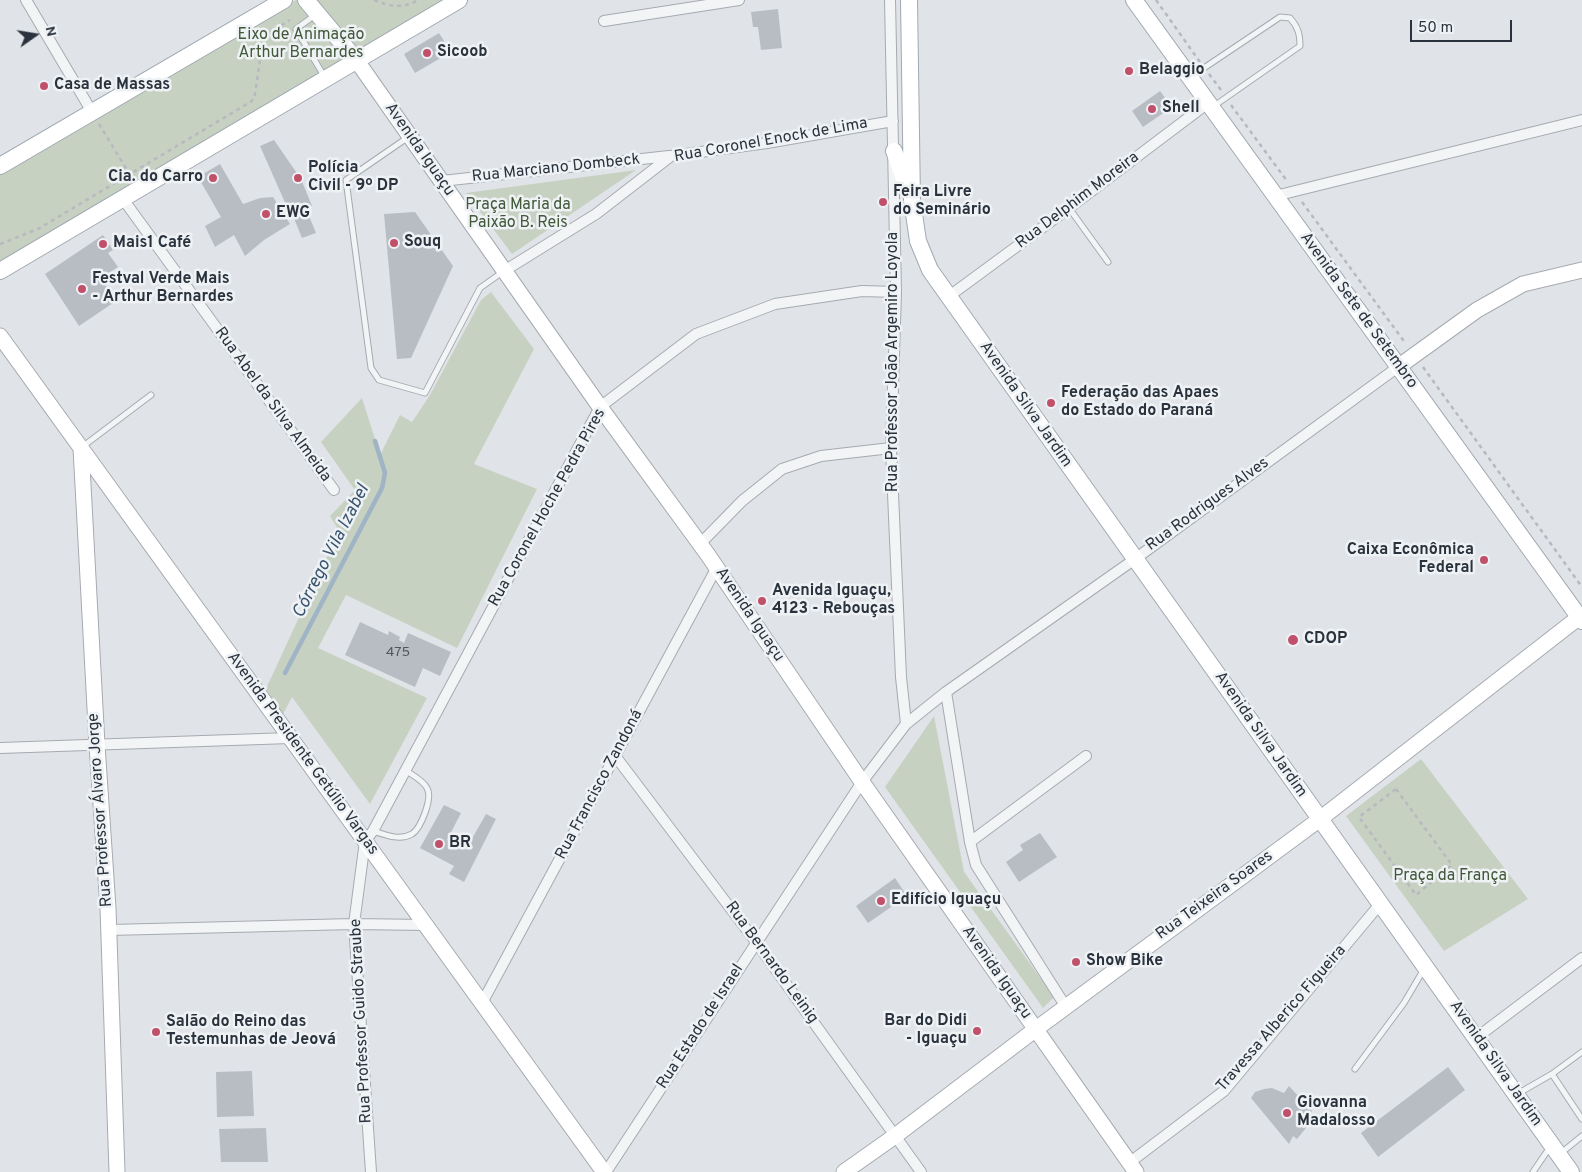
<!DOCTYPE html>
<html>
<head>
<meta charset="utf-8">
<style>
	body { margin:0 }
	#map { position:relative; width:1582px; height:1172px; overflow:hidden; background:#e0e4e8; font-family:Overpass,sans-serif }
	canvas { display:block }
	.north { position:absolute; left:10px; top:10px; width:50px; height:50px; -webkit-text-stroke:4px #eff2f5; paint-order:stroke; rotate:77deg; font-size:14px; font-weight:700; line-height:20px; text-align:center; color:#2a333d }
	.north::after { content:''; display:block; margin:auto; width:18px; height:22px; background:#2a333d; clip-path:polygon(50% 0,100% 100%,50% 72%,0 100%) }
	.scale { position:absolute; left:1410px; top:20px; width:102px; height:22px; box-sizing:border-box; border:2px solid #2a333d; border-top:0; padding-left:6px; font-size:15px; line-height:18px; white-space:nowrap; color:#2a333d; -webkit-text-stroke:4px #eff2f5; paint-order:stroke }
</style>
</head>
<body>
<div id="map">
<canvas width="1582" height="1172"></canvas>
<div class="north">N</div>
<div class="scale">50 m</div>
</div>
<script>
const context = document.querySelector('canvas').getContext('2d');
context.lineJoin = 'round';
function fillPath(path, color) {
  context.fillStyle = color;
  context.fill(path, 'evenodd');
}
function trace(path, color, width, dash) {
  context.strokeStyle = color;
  context.lineWidth = width;
  context.lineCap = dash ? 'butt' : 'round';
  context.setLineDash(dash || []);
  context.stroke(path);
}
function drawText(font, color, halo, rows, align = 'center') {
  context.font = font + ' Overpass,sans-serif';
  context.lineWidth = 5;
  context.setLineDash([]);
  context.textBaseline = 'middle';
  context.strokeStyle = halo;
  context.fillStyle = color;
  for (const [text, x, y, turn = 0] of rows) {
    context.save();
    context.translate(x, y);
    context.rotate((+turn || 0) * Math.PI / 180);
    context.textAlign = isNaN(turn) ? turn : align;
    if (halo) context.strokeText(text, 0, 0);
    context.fillText(text, 0, 0);
    context.restore();
  }
}
fillPath(new Path2D(`
	M296 0H456L0 264V171Z
	M636 170 512 254 466 193Z
	M491 292 534 349 474 464 537 489 457 648 346 595 318 648 427 698 370 804 292 697 282 716 264 693 339 531 330 516 355 490 321 442 362 398 380 455 400 415 412 422 430 395 481 300Z
	M934 716 964 872 1054 997 1043 1008 885 787Z
	M1421 759 1528 899 1444 951 1346 816Z`), '#c7d1c2');
trace(new Path2D(`
	M285 673 382 488 385 473 375 441`), '#9fb4c4', 4.5);
fillPath(new Path2D(`
	M778 9 782 48 761 50 758 27H753L751 12Z
	M439 33 451 52 415 73 404 54Z
	M1160 91 1172 107 1143 127 1132 111Z
	M274 140 301 179 312 206 291 216 260 146Z
	M220 164 243 204 260 198 273 197 290 224 264 240 245 256 234 235 215 247 205 226 221 217 198 177Z
	M307 211 316 233 302 238 293 216Z
	M415 212 453 266 411 358 397 359 384 214Z
	M103 235 113 250 108 253 118 267 101 278 116 301 79 326 45 274Z
	M360 622 388 635 389 631 400 637 399 640 404 643 408 633 451 652 440 676 423 668 415 687 345 655Z
	M444 805 461 813 447 840 466 849 486 814 496 819 464 882 449 874 454 866 420 848Z
	M1040 833 1057 857 1019 882 1006 862 1023 850 1020 845Z
	M895 878 907 896 868 923 856 906Z
	M1448 1067 1465 1090 1378 1157 1361 1133Z
	M252 1071 254 1116 217 1117 216 1072Z
	M1289 1086 1312 1111 1309 1115 1314 1118 1297 1139 1293 1136 1289 1144 1251 1098 1255 1092 1264 1089 1272 1088 1284 1093Z
	M266 1128 268 1162H221L219 1129Z`), '#b8bdc4');
const lane = new Path2D(`
	M315 15 296 29 324 76
	M1192 76 1280 17 1290 18C1298 27 1300 34 1300 46L1214 106
	M407 138 346 180 371 368 379 380 425 393 480 288 504 271
	M1069 208 1108 262
	M82 447 151 395
	M373 831C385 835 400 841 412 834 421 828 433 798 427 788 423 780 412 775 405 770
	M1355 1069 1404 1003 1424 969
	M1552 1074 1582 1052
	M1519 1093 1552 1074 1582 1119
	M1561 1153 1582 1136
	M1533 1172 1550 1147`);
const street = new Path2D(`
	M26 0 92 112
	M890 0 896 292 891 448 901 677 906 724
	M604 21 739 0
	M442 181 669 156
	M1275 196 1582 120
	M123 199 334 490
	M504 271 596 214 671 156 767 143 893 121
	M948 297 1069 208 1208 103
	M700 544 742 501 782 469 821 456 891 448
	M946 692 970 842 976 865 1066 1007
	M0 748 290 738
	M616 757 756 942 921 1172
	M970 842 1086 756
	M109 930 354 924 426 925
	M482 1003 717 567
	M1476 1038 1582 958
	M1129 1163 1224 1091 1380 904
	M371 1172 354 924 365 841 373 831 600 407 696 334 775 304 862 291 896 292
	M606 1172 862 782 906 724 946 692 1135 559 1398 367`);
const secondary = new Path2D(`
	M357 61 600 407 708 555 862 782 1136 1172
	M0 336 604 1172
	M1398 367 1477 310 1523 284 1582 270
	M81 448 97 745 108 908 117 1172
	M844 1172 895 1136 1036 1029 1320 819 1582 615`);
const primary = new Path2D(`
	M306 0 357 61
	M909 0 912 200 918 241 930 270 1571 1172
	M1134 0 1582 621
	M894 151 908 189
	M0 166 284 0
	M0 271 459 0`);
trace(lane, '#a6abb1', 7);
trace(street, '#a6abb1', 12);
trace(secondary, '#a6abb1', 17);
trace(primary, '#a1a9b2', 18);
trace(new Path2D(`
	M374 0C390 7 403 9 418 0
	M1156 0 1200 62
	M1209 74 1221 90
	M1231 105 1287 181
	M99 124 130 175
	M1302 202 1406 344
	M0 244 38 229 252 101 255 94 263 40 269 33 290 20
	M1423 367 1582 587
	M1396 789 1452 865 1416 895 1359 817Z`), '#b6babe', 2.5, [4, 4]);
trace(lane, '#f2f4f6', 5);
trace(street, '#f2f4f6', 10);
trace(secondary, '#fff', 15);
trace(primary, '#fff', 16);
for (const [x, y, r, color] of [
	[427,53,5,"#c1516b"],
	[1129,71,5,"#c1516b"],
	[44,86,5,"#c1516b"],
	[1152,109,5,"#c1516b"],
	[213,178,5,"#c1516b"],
	[298,178,5,"#c1516b"],
	[883,202,5,"#c1516b"],
	[266,214,5,"#c1516b"],
	[394,243,5,"#c1516b"],
	[103,244,5,"#c1516b"],
	[82,289,5,"#c1516b"],
	[1051,403,5,"#c1516b"],
	[1484,560,5,"#c1516b"],
	[762,601,5,"#c1516b"],
	[1293,640,6,"#c1516b"],
	[439,844,5,"#c1516b"],
	[881,901,5,"#c1516b"],
	[1076,962,5,"#c1516b"],
	[977,1031,5,"#c1516b"],
	[156,1032,5,"#c1516b"],
	[1287,1113,5,"#c1516b"]
]) {
  const dot = new Path2D();
  dot.arc(x, y, r, 0, 2 * Math.PI);
  context.fillStyle = color;
  context.fill(dot);
  trace(dot, '#eff2f5', 2);
}
drawText('14px', '#4e565f', null, [
	["475",398,653]
]);
drawText('16px', '#415839', '#eff2f5', [
	["Eixo de Animação",301,36],
	["Arthur Bernardes",301,54],
	["Praça Maria da",518,206],
	["Paixão B. Reis",518,224],
	["Praça da França",1450,877]
]);
drawText('bold 16px', '#2a333d', '#eff2f5', [
	["Sicoob",437,53],
	["Belaggio",1139,71],
	["Casa de Massas",54,86],
	["Shell",1162,109],
	["Polícia",308,169],
	["Civil - 9º DP",308,187],
	["Cia. do Carro",203,178,"right"],
	["Feira Livre",893,193],
	["do Seminário",893,211],
	["EWG",276,214],
	["Souq",404,243],
	["Mais1 Café",113,244],
	["Festval Verde Mais",92,280],
	["- Arthur Bernardes",92,298],
	["Federação das Apaes",1061,394],
	["do Estado do Paraná",1061,412],
	["Caixa Econômica",1474,551,"right"],
	["Federal",1474,569,"right"],
	["Avenida Iguaçu,",772,592],
	["4123 - Rebouças",772,610],
	["CDOP",1304,640],
	["BR",449,844],
	["Edifício Iguaçu",891,901],
	["Show Bike",1086,962],
	["Bar do Didi",967,1022,"right"],
	["- Iguaçu",967,1040,"right"],
	["Salão do Reino das",166,1023],
	["Testemunhas de Jeová",166,1041],
	["Giovanna",1297,1104],
	["Madalosso",1297,1122]
], 'left');
drawText('16px', '#2a333d', '#eff2f5', [
	["Rua Coronel Enock de Lima",771,141,-10],
	["Avenida Iguaçu",419,150,55],
	["Rua Marciano Dombeck",556,169,-6],
	["Rua Delphim Moreira",1078,201,-37],
	["Avenida Sete de Setembro",1358,311,54],
	["Rua Professor João Argemiro Loyola",894,362,-90],
	["Rua Abel da Silva Almeida",272,405,54],
	["Avenida Silva Jardim",1025,405,55],
	["Rua Rodrigues Alves",1208,505,-36],
	["Rua Coronel Hoche Pedra Pires",548,508,-61],
	["Avenida Iguaçu",749,615,56],
	["Avenida Silva Jardim",1260,735,55],
	["Avenida Presidente Getúlio Vargas",302,754,54],
	["Rua Francisco Zandoná",600,785,-62],
	["Rua Professor Álvaro Jorge",101,810,-94],
	["Rua Teixeira Soares",1215,896,-36],
	["Rua Bernardo Leinig",771,963,54],
	["Avenida Iguaçu",996,973,55],
	["Travessa Alberico Figueira",1282,1019,-49],
	["Rua Professor Guido Straube",362,1021,-93],
	["Rua Estado de Israel",701,1027,-57],
	["Avenida Silva Jardim",1495,1064,55]
]);
drawText('italic 18px', '#38546d', '#eff2f5', [
	["Córrego Vila Izabel",332,552,-63]
]);
</script>
</body>
</html>
